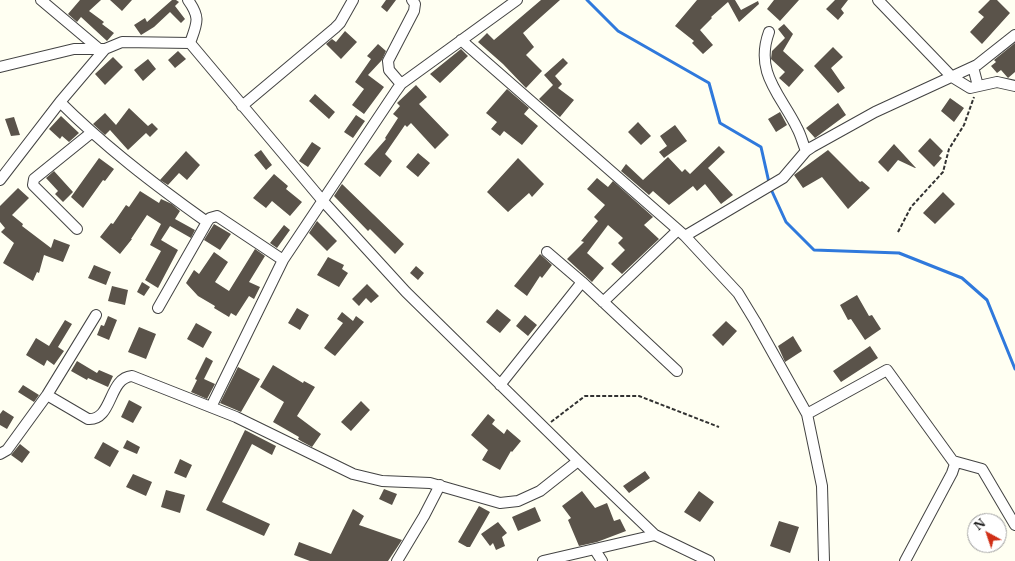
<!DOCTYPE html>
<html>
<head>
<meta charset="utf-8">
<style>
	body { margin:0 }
	#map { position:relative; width:1015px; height:561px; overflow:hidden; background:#fffff2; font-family:"Libre Baskerville",serif }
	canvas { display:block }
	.north { position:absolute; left:967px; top:513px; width:40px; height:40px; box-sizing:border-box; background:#fff; border:1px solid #9f9f9f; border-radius:50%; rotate:320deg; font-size:11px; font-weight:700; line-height:16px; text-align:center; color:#101010 }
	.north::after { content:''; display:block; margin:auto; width:14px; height:18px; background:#d02f17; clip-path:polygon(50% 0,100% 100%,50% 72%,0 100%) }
</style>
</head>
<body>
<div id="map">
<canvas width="1015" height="561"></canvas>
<div class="north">N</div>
</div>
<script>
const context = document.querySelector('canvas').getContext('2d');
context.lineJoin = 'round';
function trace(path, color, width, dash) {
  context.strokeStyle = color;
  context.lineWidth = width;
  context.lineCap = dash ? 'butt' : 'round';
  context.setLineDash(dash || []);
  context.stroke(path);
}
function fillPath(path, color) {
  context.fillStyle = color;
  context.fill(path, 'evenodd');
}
trace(new Path2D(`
	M587 0 618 31 709 83 720 123 761 147 770 187 786 222 814 250 899 253 962 278 987 300 1015 369`), '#2f79dc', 3);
fillPath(new Path2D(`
	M80 0H101L89 11 104 22 102 24 114 33 107 41 81 17 77 22 68 14Z
	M110 0H132L122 11Z
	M172 0H176L179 2 175 6 185 19 181 23 170 12 154 27 141 35 134 25 145 18 147 22Z
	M386 0H396L387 12 381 7Z
	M541 0H560L523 33 534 47 526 55 542 71 526 88 503 64 478 42 487 33 494 40Z
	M697 0H735L741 10 758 1 759 4 739 22 728 2 711 17 712 18 700 30 713 45 703 54 692 43 694 41 675 26Z
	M774 0H799L780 21 767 9Z
	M835 0H848L841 9 844 13 838 20 826 9Z
	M990 0H997L1010 13 982 44 970 32 984 17 978 12Z
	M784 24 793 34 783 51 804 70 789 87 779 78 785 72 771 59 772 51 785 38 778 29Z
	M345 31 357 42 341 59 326 44 332 39 336 42Z
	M1015 43V72L1008 78 1001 70 997 73 991 66 996 62 994 60Z
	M378 44 386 51 382 60 368 75 384 87 364 114 352 105 364 89 355 82 371 59 367 56Z
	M833 47 843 57 831 68 845 88 838 93 814 66Z
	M461 49 468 56 440 83 430 74Z
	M178 51 186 59 175 68 168 60Z
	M113 57 123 67 105 85 95 74Z
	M563 58 568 63 555 76 562 84 558 88 574 100 560 117 539 99 553 85 544 75Z
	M148 59 156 69 143 81 134 70Z
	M416 85 427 97 419 104 449 135 435 149 411 123 407 127 405 125 385 154 392 161 380 177 364 164 386 139 385 138 398 118 393 114 400 106 397 103Z
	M507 89 529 108 524 114 538 126 522 145 504 131 500 136 491 129 497 122 486 113Z
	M315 94 335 112 329 119 309 101Z
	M950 98 964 108 954 122 941 111Z
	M838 103 846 115 815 138 806 128Z
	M129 108 148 126 152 123 158 129 150 137 146 133 128 150 110 130 105 135 93 124 105 113 116 125Z
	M780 112 787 125 776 132 768 119Z
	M356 115 365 121 353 138 344 132Z
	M61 116 79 133 69 142 62 136 60 139 49 129Z
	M14 117 20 135 11 136 5 119Z
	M638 122 651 136 641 145 628 132Z
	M675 125 687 141 664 158 659 152 667 146 660 136Z
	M930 138 943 151 939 156 942 158 934 167 918 151Z
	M312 142 321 148 308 167 299 161Z
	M894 144 916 168H915L898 160 888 172 878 162Z
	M719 146 725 152 708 168 733 195 721 204 705 184 697 191 693 186 669 205 653 191 649 195 621 171 626 164 643 180 668 157 682 172 685 169 690 174Z
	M261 150 272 165 266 170 254 155Z
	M828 150 860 182 862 181 870 188 848 209 822 177 803 188 794 175Z
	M186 151 200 165 187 180 179 173 168 185 160 180Z
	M418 153 430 163 418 177 406 167Z
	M99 158 114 169 105 181 103 180 83 208 71 197Z
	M518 158 544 184 532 197 529 193 508 212 487 192Z
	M54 171 73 192 63 202 55 194 58 191 46 178Z
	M274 174 288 186 286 189 302 202 290 216 272 201 266 208 253 198Z
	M597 178 608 187 613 181 652 216 653 217 644 225 659 239 622 274 611 264 625 250 618 243 623 238 608 225 587 253 604 268 592 282 567 259 584 242 581 241 598 221 594 217 605 205 587 189Z
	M342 184 404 244 395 254 370 229 368 231 334 196Z
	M18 188 29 198 12 215 23 224 22 226 51 248 54 239 70 245 63 262 44 255 39 273 37 272 33 281 3 263 14 243 1 232 5 228 0 222V206Z
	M140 191 159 203 161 199 172 204 180 211 175 219 195 230 191 238 170 226 161 240 178 250 158 288 145 280 161 251 150 245 161 224 147 215 131 239H132L120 254 100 237 111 223 113 224 126 205 129 207Z
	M943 192 955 204 935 224 923 213Z
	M317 221 337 241 327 251 309 233Z
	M214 224 231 234 220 250 204 240Z
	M284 225 290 230 277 248 270 243Z
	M255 249 265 256 249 282 260 287 254 299 249 296 236 316 231 313 229 317 214 308 215 306 198 296 186 283 194 270 199 274 214 252 228 262 215 282 229 291Z
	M540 254 552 265 542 278 540 276 527 296 514 286Z
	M328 257 344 265 342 269 348 273 339 287 317 275Z
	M94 265 111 272 106 285 88 278Z
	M416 266 424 273 418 280 410 273Z
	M142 282 150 287 144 296 137 292Z
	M367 284 379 296 371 303 366 298 359 306 352 299Z
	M112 286 128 290 125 305 108 301Z
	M857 295 869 316 872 315 881 329 865 340 851 319 848 320 840 305Z
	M297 308 309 315 300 330 288 323Z
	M497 309 511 320 500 333 486 322Z
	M342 312 353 321 356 316 364 322 335 356 324 348 343 323 337 319Z
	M525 315 537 325 528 336 516 326Z
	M108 316 117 320 109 340 97 335 101 325 104 326Z
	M65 320 72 324 58 347 64 351 54 365 47 360 44 366 26 355 36 338 49 346Z
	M726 321 737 331 723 346 712 335Z
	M196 323 212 332 203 348 187 339Z
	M139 327 156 334 146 359 128 352Z
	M793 336 802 351 785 362 778 346Z
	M870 346 878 358 841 382 833 371Z
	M206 357 213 361 204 379 215 384 207 399 191 392 197 380 195 379Z
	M77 361 97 373 99 370 113 376 108 387 88 378 87 380 71 371Z
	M273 365 303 383 304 381 315 387 297 416 321 434 312 447 301 441 298 439 299 437 273 422 284 402 260 387Z
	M238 367 260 379 241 412 220 403Z
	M23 385 39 395 34 402 18 392Z
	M129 400 142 407 133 423 121 417Z
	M361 401 370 410 351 431 341 422Z
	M3 410 14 417 7 429 0 425V414Z
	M488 414 495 420 492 424 504 434 507 429 521 441 512 452 511 451 500 470 482 460 488 450 471 435Z
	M245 430 276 446 272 455 252 444 222 502 270 524 264 536 206 510Z
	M127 440 140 447 137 454 123 448Z
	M103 442 119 451 110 467 94 458Z
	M20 444 30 452 22 463 11 455Z
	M180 459 192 465 186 478 174 473Z
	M645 471 650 478 629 493 623 486Z
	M133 474 152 482 146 496 126 487Z
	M384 489 397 494 392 505 379 499Z
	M166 490 185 495 180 513 161 507Z
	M582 491 595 508 607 503 614 521 620 519 626 531 597 542 579 546 568 520 571 518 562 506Z
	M699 491 714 502 700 522 684 512Z
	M479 506 490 512 470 547H467L458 542Z
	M535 507 541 521 518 531 512 517Z
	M353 509 364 516 359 525 402 540 388 561H310L294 555 299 542 331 554Z
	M779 521 799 527 790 553 770 546Z
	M498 522 507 533 502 537 505 546 496 550 493 543 490 546 481 534Z`), '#5a534a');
const minor = new Path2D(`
	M41 0 98 48
	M188 0C201 18 197 23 190 43
	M878 0 952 77 970 88 997 82 1015 86
	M769 32C754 73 781 95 797 128 801 135 803 144 806 151
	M461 40 685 236 738 293 755 321 807 414 822 486 824 561
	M190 43 322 200 406 292 578 461 655 535 709 561
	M0 67 74 49H105
	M973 67 978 86
	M401 84 389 70 388 61 414 11 415 4 412 0
	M60 102C105 147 155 185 207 222
	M242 106 335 28 340 23 353 0
	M0 180 60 102 105 49 122 42 190 43
	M77 229 33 185 34 179 91 133
	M685 236 783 178 806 151 812 147 875 112 977 65 1015 35
	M547 252 582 282 677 371
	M603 302 678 230
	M158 308 207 222 210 218 217 216 283 260
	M500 385 582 282
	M47 395 88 419C113 421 108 378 132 376L236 417 353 474 382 481 430 483 500 503 518 501 540 491 578 461
	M211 407 283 260 396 91 401 84 517 0
	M807 414 887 370 955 464 952 473 905 561
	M0 454 7 450 47 395 96 315
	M953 461 982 469 1015 525
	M595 550 602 561
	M397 561 424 516 440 485
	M543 561 655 535`);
trace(minor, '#434343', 12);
trace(new Path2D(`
	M898 232 911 207 943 172 949 149 964 125 974 97
	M551 422 585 396H639L719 427`), '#323232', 2, [4, 2]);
trace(minor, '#fff', 10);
</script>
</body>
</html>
